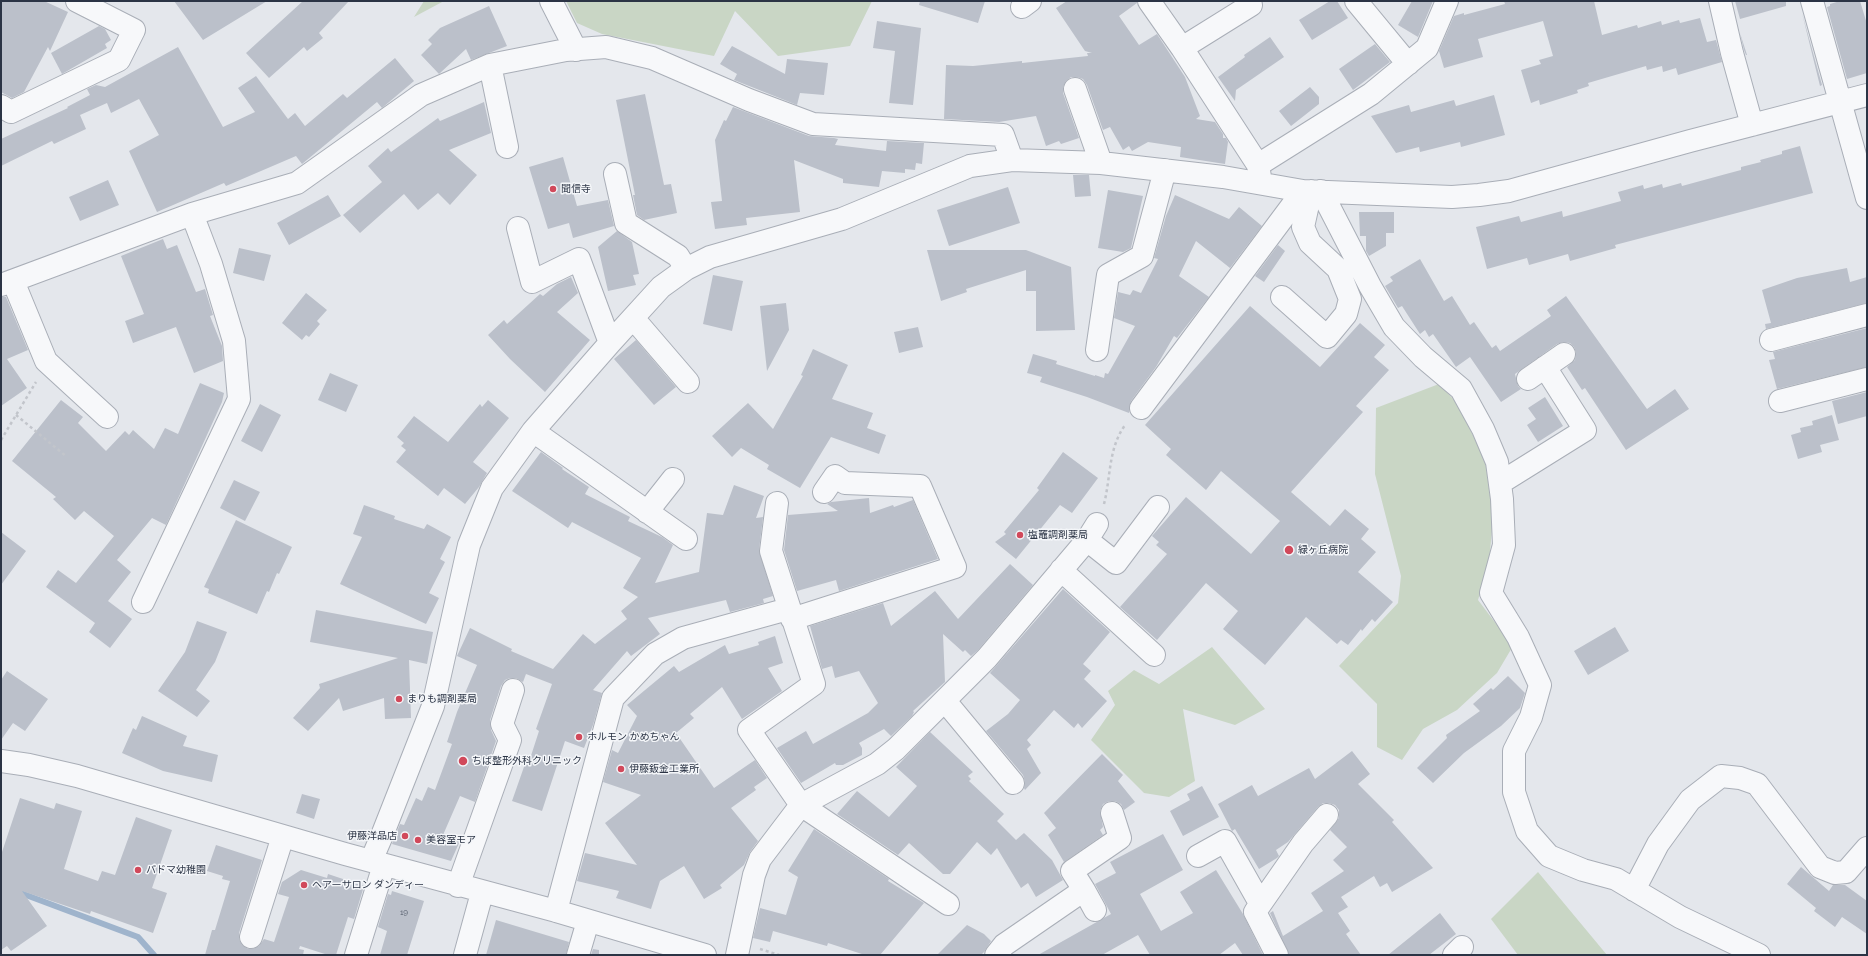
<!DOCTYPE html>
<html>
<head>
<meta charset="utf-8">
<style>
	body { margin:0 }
	#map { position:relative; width:1868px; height:956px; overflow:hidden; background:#e4e7ec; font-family:Raleway,sans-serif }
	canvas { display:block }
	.frame { position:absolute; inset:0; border:2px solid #2b3445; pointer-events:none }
</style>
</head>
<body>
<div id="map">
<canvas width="1868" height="956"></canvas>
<div class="frame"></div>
</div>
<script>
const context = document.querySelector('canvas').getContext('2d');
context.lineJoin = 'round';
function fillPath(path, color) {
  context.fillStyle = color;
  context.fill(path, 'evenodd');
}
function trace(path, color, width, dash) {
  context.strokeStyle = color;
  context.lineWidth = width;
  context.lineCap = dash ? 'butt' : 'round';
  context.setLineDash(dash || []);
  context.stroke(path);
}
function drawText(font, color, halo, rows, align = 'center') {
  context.font = font + ' Raleway,"Noto Sans JP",sans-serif';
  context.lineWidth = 3;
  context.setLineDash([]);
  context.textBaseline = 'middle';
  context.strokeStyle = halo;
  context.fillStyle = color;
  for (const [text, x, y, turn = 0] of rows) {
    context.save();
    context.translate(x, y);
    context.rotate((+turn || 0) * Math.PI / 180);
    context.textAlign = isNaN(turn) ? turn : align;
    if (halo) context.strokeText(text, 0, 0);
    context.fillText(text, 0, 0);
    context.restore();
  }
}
fillPath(new Path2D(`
	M424 1H444L414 17Z
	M566 1H872L850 46 778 56 735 11 714 56 602 34 577 23Z
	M1439 384 1457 403 1485 460 1493 517 1489 564 1478 600 1513 646 1497 673 1457 710 1423 729 1402 760 1377 747V704L1339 666 1398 603 1401 576 1375 474 1376 408Z
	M1212 647 1265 709 1235 725 1183 709 1195 781 1169 797 1144 793 1091 740 1115 705 1108 691 1134 670 1159 684Z
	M1538 872 1607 955H1518L1491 919Z`), '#c9d6c5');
trace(new Path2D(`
	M18 892 138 937 154 955`), '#9fb4cc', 6);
fillPath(new Path2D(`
	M1 1H44L68 12 50 51 48 47 24 92 12 98 1 92Z
	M174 1H267L203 40Z
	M303 1H349L319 33 323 38 307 51 304 47 269 78 246 53Z
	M920 1H985L978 23 919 5Z
	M1067 1H1137V3L1119 16 1139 45 1157 34 1185 77 1200 116 1196 119 1215 122 1223 134V138H1226L1228 142 1225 164 1180 157 1181 147 1148 142 1132 151 1129 146 1123 150 1110 127 1103 130 1087 85 1083 79 1077 77H1071L1066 81 1063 87V93L1079 138 1061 144 1059 141 1046 146 1036 116 999 122 944 119 946 65 973 66 1022 61V63L1088 56 1087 53H1092L1085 51 1056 8Z
	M1330 1H1337L1348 18 1312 40 1299 20Z
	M1412 1H1433L1418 37 1398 25Z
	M1504 1H1594L1602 35 1637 25 1638 28 1661 21 1662 25 1679 20 1680 23 1700 18 1707 42 1716 40 1722 62 1678 75 1676 68 1663 72 1662 66 1647 70 1646 66 1588 83 1589 86 1577 90 1578 93 1540 105 1539 100 1531 103 1521 70 1541 64 1539 60 1553 56 1543 21 1478 39 1483 57 1444 68 1439 51 1454 16 1464 13V15L1505 4Z
	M1735 1H1786V6L1740 19Z
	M1840 1H1860L1867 24V73L1847 79 1827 7 1830 6V4Z
	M489 6 507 46 471 60 466 49 439 74 421 55 432 44 428 40 440 28Z
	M1802 13 1822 85 1820 86Z
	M877 21 921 28 913 105 889 103 895 51 873 48Z
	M99 26 105 29 111 40 105 44 107 48 62 74 51 53Z
	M1740 33 1747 55H1746L1744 50Z
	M1270 37 1284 57 1236 90 1235 101 1218 77 1245 57 1244 55Z
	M1375 44 1390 62 1353 90 1339 69Z
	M732 46 785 74 787 59 828 63 824 95 800 93 797 105 734 80 737 74 720 64Z
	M178 47 223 127 255 112 238 88 256 76 288 119 295 113 305 126 343 94 347 98 395 58 414 81 382 108 377 102 302 164 296 156 226 186 224 183 157 212 129 151 159 135 139 99 111 113 107 103 80 115 86 129 54 144 52 141 1 166V139L68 108 67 107 90 95 87 89 96 85 105 87Z
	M1310 87 1319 97V104L1291 126 1279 111Z
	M645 94 664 185 671 184 677 213 644 220 637 215 633 195H635L616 100Z
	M1494 95 1505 135 1461 147 1460 142 1420 152 1419 147 1396 153 1371 116 1409 105 1411 112 1454 100 1456 106Z
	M484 102 491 133 449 150 477 175 450 205 438 193 418 210 404 194 360 233 343 215 382 182 368 166 388 148 391 152 438 118 440 121Z
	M733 107 809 136 834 138 838 139 835 145 886 151 887 141 924 143 922 164 916 163 915 170 905 169V173L882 171 879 187 843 183V179L794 160 800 212 746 218 747 225 715 229 711 202 722 201 715 140 724 120 726 121Z
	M1800 146 1813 193 1615 245 1616 248 1570 261 1568 254 1529 265 1527 258 1487 269 1476 227 1519 216 1521 222 1562 211 1563 217 1621 201 1618 192 1643 185 1644 189 1662 184 1663 188 1681 183 1682 186 1726 174 1741 170V167L1761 162 1760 160 1782 154V151Z
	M563 157 577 206 608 200 614 226 573 238 569 223 548 229 529 167Z
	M1073 175H1089L1091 196 1075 197Z
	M108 180 119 205 80 221 69 197Z
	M1008 187 1020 223 949 246 937 210Z
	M1108 190 1143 196 1131 248 1123 252 1098 248Z
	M328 195 341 216 289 245 277 223Z
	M1175 195 1229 219 1239 207 1262 226 1230 268 1196 241 1179 276 1209 297 1177 338 1174 336 1156 367 1131 401 1129 413 1087 397 1040 382 1042 377 1027 373 1033 354 1057 361 1056 364 1095 376V375L1104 378 1105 373 1108 374 1135 326 1114 318 1118 292 1130 295 1133 290 1141 293 1158 259 1154 258 1166 216Z
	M1359 212H1394V233H1386V246L1369 256 1366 251V236H1360Z
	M617 231 632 242 639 274 633 275 636 285 608 291 598 247Z
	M163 239 167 249 177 245 196 292 205 289 213 315 210 316 222 346 223 361 194 373 176 327 133 343 125 321 144 314 121 256Z
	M1278 245 1285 251 1264 282 1255 276Z
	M239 248 271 255 264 281 233 273Z
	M927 250H1026L1071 267 1075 330 1036 331V291H1026V270L966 289 967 292 941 301Z
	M1420 259 1444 301 1452 296 1470 325 1474 322 1492 348 1496 345 1500 351 1551 316 1547 310 1566 296 1647 409 1675 389 1689 409 1626 450 1585 388 1582 390 1567 367 1575 360 1576 353 1574 347 1570 343 1563 342 1557 344 1515 374 1518 386 1521 389 1501 402 1470 357 1456 367 1433 334 1429 337 1425 330 1420 334 1402 306 1398 308 1385 286 1393 281 1390 277Z
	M1847 268 1850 282 1867 277V303L1766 329 1765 324 1771 323 1762 290 1797 278Z
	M713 275 743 281 732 331 703 324Z
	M571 277 578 293 557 312 590 340 545 392 510 359 488 335 504 320 507 324 540 294 543 296 557 284Z
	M306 293 327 310 317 321 320 324 309 337 306 335 302 340 282 323Z
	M1 297H6L28 350 7 359 27 388 1 406Z
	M786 303 789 330 767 371 760 306Z
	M1250 306 1320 367 1360 323 1385 345 1374 357 1389 370 1356 406 1363 412 1291 492 1330 526 1345 509 1369 529 1361 539 1376 552 1358 572 1393 602 1375 622 1372 619 1362 631 1361 629 1348 645 1341 640 1337 644 1306 617 1265 665 1223 629 1238 611 1206 583 1157 640 1120 607 1167 554 1156 545 1159 542 1152 536 1186 497 1251 554 1280 521 1221 471 1206 490 1166 455 1171 449 1145 425Z
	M918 327 923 347 899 353 894 332Z
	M1867 328V367L1777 389 1769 360 1775 359 1773 352Z
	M636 340 676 387 654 405 614 359Z
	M813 349 848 365 832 399 873 413 867 428 886 435 879 454 831 437 800 488 767 469 769 465 741 448 732 457 712 436 748 403 773 429 803 376 801 375Z
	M330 373 358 385 346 412 318 400Z
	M200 383 224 393 222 402 166 525 152 518 117 560 131 572 108 601 132 619 110 648 89 632 95 623 46 587 58 570 76 583 114 536 84 511 75 520 53 499 56 497 12 461 61 400 83 417 78 423 106 451 125 431 129 435 133 430 154 449 165 428 178 434Z
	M1867 392V416L1838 424 1832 401Z
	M1545 397 1563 426 1538 442 1527 425 1536 419 1528 408Z
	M488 400 509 418 473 462 487 473 479 487 465 504 444 488 438 496 396 462 406 450 401 446 404 443 397 437 414 416 448 442 480 404 482 407Z
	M260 404 281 415 262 452 241 441Z
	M1832 415 1839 440 1820 445 1822 452 1798 459 1791 435 1801 432 1800 428 1813 425 1812 421Z
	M541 452 563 468 562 469 589 487 585 494 630 517 628 521 662 537 673 545 655 583 699 572 707 513 723 515 734 485 764 496 756 518 763 517 759 550 773 596 763 599 764 603 730 612 726 600 648 618 660 634 631 656 627 651 593 690 602 693 593 725 584 748 565 741 542 811 512 801 525 764 528 765 539 731 536 729 552 684 526 674 523 682 516 678H510L505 680 501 686 490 720 491 730 496 741 475 802 460 796 443 835 460 841 451 861 392 844 400 824 404 825 416 798 422 801 428 787 435 790 452 744 447 742 457 712 477 665 457 656 470 628 512 649 511 651 553 669 583 634 595 644 627 619 621 611 638 597 623 588 641 558 572 522 568 528 512 491Z
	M1063 452 1098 478 1072 513 1060 505 1016 559 995 542 1006 534 1004 532 1039 490 1037 488Z
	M234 480 260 492 245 521 220 508Z
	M869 498 870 513 893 505 894 507 913 500 938 559 839 591 836 580 797 591 784 550 788 515 838 511 827 504 831 502Z
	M364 505 395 516 394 519 424 529 427 524 451 537 440 559 445 562 429 593 439 598 426 624 340 584 362 537 353 534Z
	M236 520 292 547 279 574 277 573 269 592 267 591 257 614 208 593 209 589 204 587Z
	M1 532 26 551 1 585Z
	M1010 564 1033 585 978 650 971 656 965 650 963 652 943 634 945 682 913 711 914 712 912 716 891 736 884 729 859 743 862 748V755L843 765H836L835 763 801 783 777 748 806 731 813 744 868 713 878 703 859 671 835 678 832 666 822 669 810 626 883 603 891 626 935 591 958 619Z
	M1063 589 1110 632 1083 664 1091 671 1084 679 1107 701 1082 728 1078 723 1074 728 1054 710 1027 740 1031 745 1027 749 1041 773 1025 790 1024 788 1025 781 1023 775 986 731 1008 714 1020 700 990 673Z
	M316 610 433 632 427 664 409 660 411 718 385 719 384 698 343 711 339 698 308 731 293 718 320 688 319 684 398 658 310 642Z
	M197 621 227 632 215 662 196 690 210 701 197 717 158 691 185 652Z
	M1615 627 1629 651 1588 675 1574 651Z
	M775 636 783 663 768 668 782 691 742 719 722 687 690 714 694 718 676 733 714 788 755 760 767 778 754 787 756 790 731 808 758 841 750 852 744 865 720 885 722 888 704 899 684 866 660 881 651 909 616 898 619 891 577 881 585 853 637 865 605 823 641 795 603 782 612 750 618 753 637 716 627 705 674 666 679 672 725 645 729 654 759 645 758 642Z
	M7 671 48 699 25 731 13 723 1 740V680Z
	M1508 676 1525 693 1520 708 1501 726 1464 753 1433 783 1417 768 1447 738 1446 735 1480 711 1473 704 1491 688 1493 690Z
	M142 716 187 736 183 746 218 755 212 782 163 771 122 753 133 728 136 730Z
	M930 732 973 772 968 776 971 779 969 781 1004 814 997 821 1016 840 1024 833 1052 860 1063 880 1036 897 1028 883 1021 888 997 848 991 855 977 842 950 874H943L909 843 898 855 837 814 857 791 889 817 917 786 896 767Z
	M1352 751 1370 774 1358 784 1394 820 1392 822 1433 868 1392 892 1387 883 1380 887 1374 876 1341 897 1348 907 1338 913 1350 931 1346 934 1361 955H1289L1270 913 1273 911 1283 936 1323 911 1311 893 1344 871 1333 860 1347 847 1330 830 1339 818V810L1335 805 1329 803H1323L1318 807 1288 842 1276 850 1279 856 1277 858 1259 869 1235 829 1232 831 1218 804 1252 785 1258 796 1309 768 1315 779Z
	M1102 754 1123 775 1118 781 1135 802 1124 810 1121 804 1115 801H1109L1103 804 1100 811 1103 827 1100 830 1103 835 1064 862 1048 835 1056 828 1044 813Z
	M1202 786 1219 817 1183 836 1170 811 1190 800 1187 794Z
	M302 794 320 799 314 819 296 813Z
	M20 798 54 809 56 803 82 811 64 869 98 881 102 871 115 875 136 817 172 830 152 888 167 893 153 933 91 911 90 914 22 891 47 926 11 951 7 946 1 950V855Z
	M814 829 889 879 888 881 924 903 880 955H865L828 943 827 946 773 931 770 942 753 938 760 908 786 915 798 877 788 871Z
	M1163 834 1183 870 1140 894 1161 931 1193 913 1180 892 1216 870 1243 914 1263 955H1243L1235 943 1219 955H1150L1138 935 1102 955H1038L1111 914 1095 884 1116 873 1110 862Z
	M216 845 262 860 239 933V939L242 945 248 949H253L259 946 264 939 274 942 289 897 278 894 282 882 301 870 327 878 328 874 364 886 354 919 348 917 336 955H328L300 946 299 949 304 950 303 955H205L212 930H215L230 881 222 879 223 876 207 871Z
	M1801 867 1829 891 1833 885H1845L1867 901V934L1842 917 1835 927 1814 911 1816 908 1787 884Z
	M392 891 424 901 407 955H380L387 931 378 927 388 894 391 895Z
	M1440 913 1456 934 1429 955H1388Z
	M496 920 569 942 566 955H486Z
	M967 925 984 934 991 941 984 952 981 955H937Z
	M593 949 599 950V955H591Z`), '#bbc0ca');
const minor = new Path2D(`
	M551 1 576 50
	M1149 1 1182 48 1258 165
	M1356 1 1408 64
	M1720 1 1732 53 1752 125
	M1812 1 1867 198
	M1022 7 1030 1
	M1182 48 1251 5
	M490 65 507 147
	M1075 89 1101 163
	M1 106 11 112 119 60 134 30 77 1
	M615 174 626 223 678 256 686 269
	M1261 183 1258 165 1371 94 1427 48 1447 1
	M1321 191 1370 286 1394 327 1423 357 1461 389 1483 429 1497 462 1502 499 1504 545 1491 593 1518 637 1540 685 1531 717 1514 751V792L1527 831 1549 856 1583 870 1616 879 1680 917 1759 955
	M518 228 532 282 579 259 610 343
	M13 281 46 361 107 417
	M1 285 192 214 297 183 421 95 490 65 566 50 606 47 652 58 749 100 813 124 1003 135 1012 160
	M1282 297 1327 337 1346 314 1350 299 1338 269 1310 243 1303 227 1311 191
	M633 318 688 382
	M1771 340 1867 315
	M1097 350 1108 275 1142 256 1165 170
	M1528 379 1564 354
	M1780 401 1867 379
	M1141 408 1303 191
	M533 431 686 539
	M1500 483 1585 430 1545 367
	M777 503 771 551 814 684 749 730 801 805 948 904
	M647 512 673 479
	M1087 540 1116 563 1158 507
	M1061 570 1154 655
	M143 602 239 399 234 341 211 264 192 214
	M792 619 955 567 920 486 845 483 835 476 824 492
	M945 701 1013 783
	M1 761 29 765 77 776 345 854 556 911 705 955
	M1198 856 1225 841 1260 903
	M371 861 383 833 433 706 469 545 492 488 533 431 610 343 661 287 686 269 710 257 842 219 970 166 1012 160 1101 163 1223 177 1303 191 1452 197 1479 195 1509 191 1690 141 1867 95
	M458 886 510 740 502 724 513 690
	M1084 890 1095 910
	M1634 890 1658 844 1690 800 1721 776 1740 778 1757 784 1820 867 1835 873 1846 872 1867 848
	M556 911 613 698 655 654 683 638 788 609
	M251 937 283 836
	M356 955 384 865
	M465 955 482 893
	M578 955 588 921
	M737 955 754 875 760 859 801 805 877 764 896 749 987 658 1087 540 1097 524
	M996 955 1004 945 1084 890 1072 871 1120 838 1112 813
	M1277 955 1255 912 1303 843 1327 815
	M1454 955 1462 947`);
trace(minor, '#a9aeb7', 24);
trace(new Path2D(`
	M16 415 67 457
	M1 440 36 382
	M1104 504C1111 477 1108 447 1126 424
	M760 949 779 955`), '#c2c5cb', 2.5, [3, 3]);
trace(minor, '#f7f8fa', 22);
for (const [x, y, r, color] of [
	[553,189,4,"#d1495b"],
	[1020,535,4,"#d1495b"],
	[1289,550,5,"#d1495b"],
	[399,699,4,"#d1495b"],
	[579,737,4,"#d1495b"],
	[463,761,5,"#d1495b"],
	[621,769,4,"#d1495b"],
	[405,836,4,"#d1495b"],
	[418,840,4,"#d1495b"],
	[138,870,4,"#d1495b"],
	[304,885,4,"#d1495b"]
]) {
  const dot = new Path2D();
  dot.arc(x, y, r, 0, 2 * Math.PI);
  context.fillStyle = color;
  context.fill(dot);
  trace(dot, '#f4f6f9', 1.5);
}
drawText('8px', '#4f5766', null, [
	["19",404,913]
]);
drawText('10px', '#2b3445', '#f4f6f9', [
	["聞信寺",561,189],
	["塩竈調剤薬局",1028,535],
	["緑ヶ丘病院",1298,550],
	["まりも調剤薬局",407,699],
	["ホルモン かめちゃん",587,737],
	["ちば整形外科クリニック",472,761],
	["伊藤鈑金工業所",629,769],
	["伊藤洋品店",397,836,"right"],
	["美容室モア",426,840],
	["パドマ幼稚園",146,870],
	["ヘアーサロン ダンディー",312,885]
], 'left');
</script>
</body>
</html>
